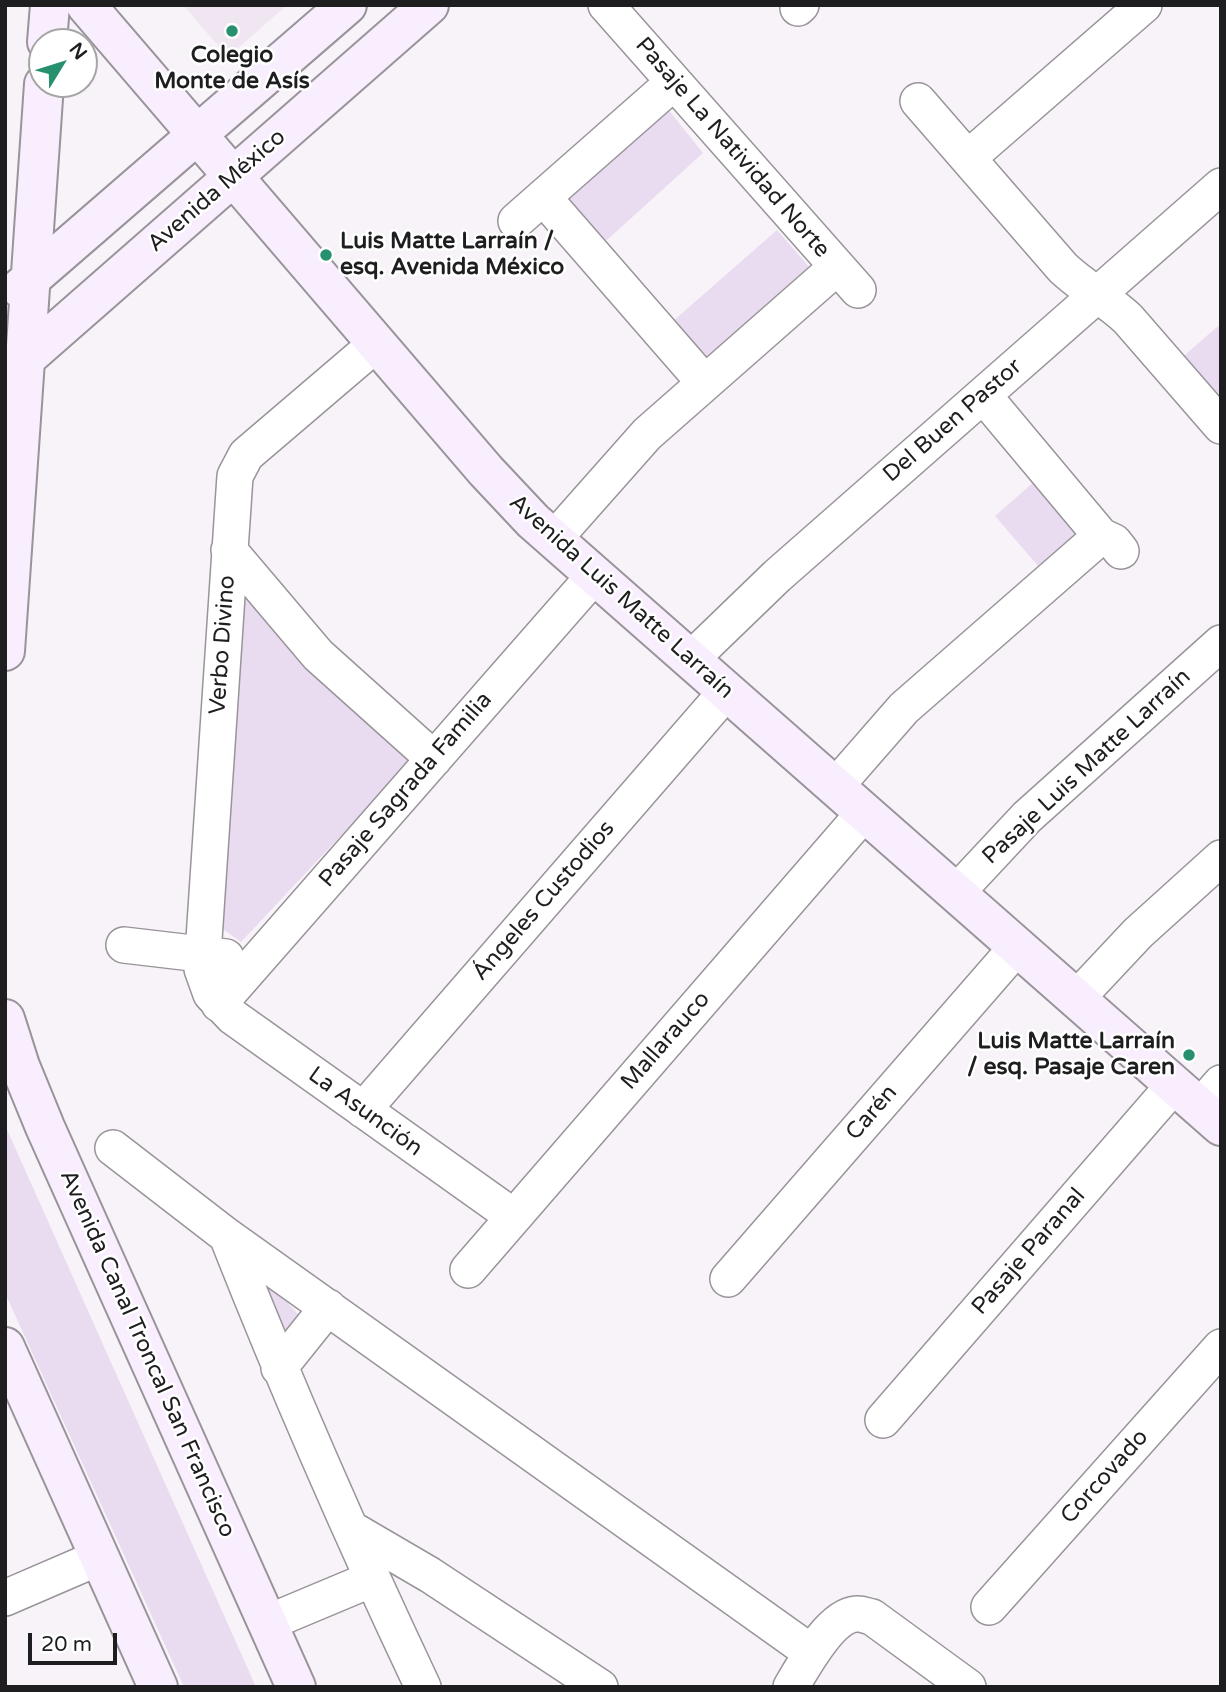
<!DOCTYPE html>
<html>
<head>
<meta charset="utf-8">
<style>
	body { margin:0 }
	#map { position:relative; width:1226px; height:1692px; overflow:hidden; background:#f7f3f8; font-family:"Varela Round",sans-serif }
	canvas { display:block }
	.frame { position:absolute; inset:0; border:7px solid #1e1d1f; pointer-events:none }
	.north { position:absolute; left:28px; top:28px; width:70px; height:70px; box-sizing:border-box; background:#fff; border:2px solid #a5a5a5; border-radius:50%; rotate:52deg; font-size:19px; font-weight:700; line-height:28px; text-align:center; color:#1e1d1f }
	.north::after { content:''; display:block; margin:auto; width:24px; height:32px; background:#27906e; clip-path:polygon(50% 0,100% 100%,50% 72%,0 100%) }
	.scale { position:absolute; left:28px; top:1633px; width:89px; height:32px; box-sizing:border-box; border:4px solid #1e1d1f; border-top:0; padding-left:9px; font-size:21px; line-height:24px; white-space:nowrap; color:#1e1d1f; -webkit-text-stroke:5px #fff; paint-order:stroke }
</style>
</head>
<body>
<div id="map">
<canvas width="1226" height="1692"></canvas>
<div class="frame"></div>
<div class="north">N</div>
<div class="scale">20 m</div>
</div>
<script>
const context = document.querySelector('canvas').getContext('2d');
context.lineJoin = 'round';
function fillPath(path, color) {
  context.fillStyle = color;
  context.fill(path, 'evenodd');
}
function trace(path, color, width, dash) {
  context.strokeStyle = color;
  context.lineWidth = width;
  context.lineCap = dash ? 'butt' : 'round';
  context.setLineDash(dash || []);
  context.stroke(path);
}
function drawText(font, color, halo, rows, align = 'center') {
  context.font = font + ' "Varela Round",sans-serif';
  context.lineWidth = 5;
  context.setLineDash([]);
  context.textBaseline = 'middle';
  context.strokeStyle = halo;
  context.fillStyle = color;
  for (const [text, x, y, turn = 0] of rows) {
    context.save();
    context.translate(x, y);
    context.rotate((+turn || 0) * Math.PI / 180);
    context.textAlign = isNaN(turn) ? turn : align;
    if (halo) context.strokeText(text, 0, 0);
    context.fillText(text, 0, 0);
    context.restore();
  }
}
fillPath(new Path2D(`
	M183 5H287L228 57Z`), '#efe6f2');
fillPath(new Path2D(`
	M667 108 703 153 597 249 556 204Z
	M777 230 811 269 706 361 672 322Z
	M1218 326 1221 330V409L1178 361Z
	M1035 481 1079 532 1039 567 995 516Z
	M245 592 412 760 241 942 220 927Z
	M5 1125 256 1687H184L5 1293Z
	M251 1275 277 1291 304 1321 277 1345Z`), '#eadcf0');
const street = new Path2D(`
	M606 5 858 290
	M798 8 801 5
	M918 101 1063 268C1083 287 1108 300 1128 319L1221 426
	M968 158 1144 5
	M543 197 704 382
	M516 221 674 82
	M376 344 246 455 235 476 202 969 211 994 233 1017 514 1217
	M983 395 1101 536 1114 542 1121 551
	M554 539 647 434 837 267
	M229 550 318 655 434 759
	M690 660 777 576 1221 186
	M835 787 904 708 1101 536
	M956 893 1027 817 1221 643
	M124 945 226 957
	M1076 999 1138 933 1221 858
	M219 1004 594 576
	M1200 1107 1221 1083
	M363 1110 726 692
	M113 1148 227 1236 812 1653
	M227 1236C287 1388 353 1539 423 1687
	M468 1270 864 813
	M728 1279 1017 947
	M279 1368 328 1307
	M883 1420 1174 1085
	M353 1530 430 1575 600 1687
	M5 1598 100 1557
	M989 1607 1221 1347
	M267 1623 372 1579
	M791 1687C803 1667 830 1616 856 1614 860 1613 867 1616 872 1617L968 1687`);
const secondary = new Path2D(`
	M86 5 486 471 533 521 1221 1126
	M47 42 50 5
	M20 288 347 5
	M17 366 429 5
	M5 651 44 84
	M5 1019 20 1066 45 1127 296 1687
	M5 1347 158 1687`);
trace(street, '#989499', 38);
trace(secondary, '#989499', 42);
trace(street, '#fff', 35);
trace(secondary, '#f9eefe', 38);
for (const [x, y, r, color] of [
	[232,31,7,"#27906e"],
	[326,255,7,"#27906e"],
	[1189,1055,7,"#27906e"]
]) {
  const dot = new Path2D();
  dot.arc(x, y, r, 0, 2 * Math.PI);
  context.fillStyle = color;
  context.fill(dot);
  trace(dot, '#fff', 2.5);
}
drawText('bold 23px', '#1e1d1f', '#fff', [
	["Colegio",232,56],
	["Monte de Asís",232,82],
	["Luis Matte Larraín /",340,242,"left"],
	["esq. Avenida México",340,268,"left"],
	["Luis Matte Larraín",1175,1042,"right"],
	["/ esq. Pasaje Caren",1175,1068,"right"]
]);
drawText('23px', '#1e1d1f', '#fff', [
	["Pasaje La Natividad Norte",732,148,49],
	["Avenida México",217,191,-41],
	["Del Buen Pastor",953,421,-41],
	["Avenida Luis Matte Larraín",621,597,42],
	["Verbo Divino",223,645,-86],
	["Pasaje Luis Matte Larraín",1087,767,-43],
	["Pasaje Sagrada Familia",406,790,-49],
	["Ángeles Custodios",544,901,-49],
	["Mallarauco",666,1041,-49],
	["La Asunción",365,1112,36],
	["Carén",872,1113,-49],
	["Pasaje Paranal",1029,1252,-49],
	["Avenida Canal Troncal San Francisco",147,1354,66],
	["Corcovado",1105,1477,-48]
]);
</script>
</body>
</html>
